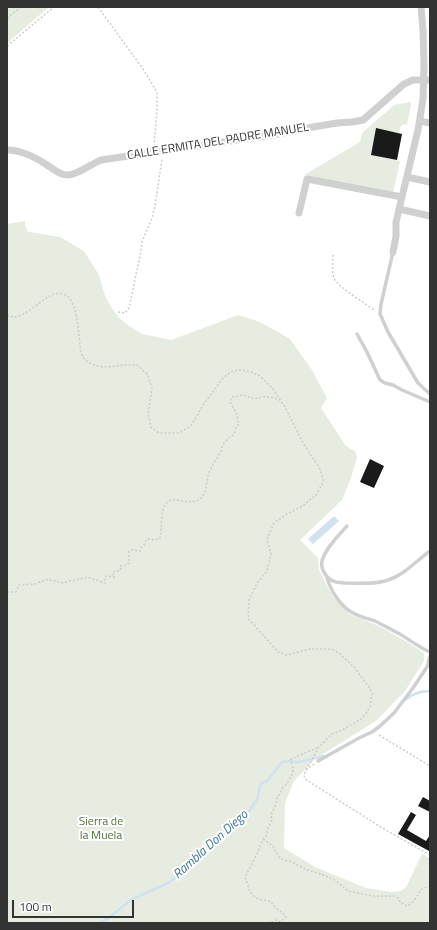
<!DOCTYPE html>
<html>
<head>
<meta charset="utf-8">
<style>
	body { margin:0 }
	#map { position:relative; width:437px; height:930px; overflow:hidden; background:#fff; font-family:"Titillium Web",sans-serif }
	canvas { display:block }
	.frame { position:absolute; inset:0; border:8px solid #333; pointer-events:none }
	.scale { position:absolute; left:12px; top:900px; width:122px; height:18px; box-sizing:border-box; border:2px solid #333; border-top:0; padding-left:5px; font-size:12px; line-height:14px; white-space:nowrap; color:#333; -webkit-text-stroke:3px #fff; paint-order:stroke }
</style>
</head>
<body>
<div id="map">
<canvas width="437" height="930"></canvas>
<div class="frame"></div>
<div class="scale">100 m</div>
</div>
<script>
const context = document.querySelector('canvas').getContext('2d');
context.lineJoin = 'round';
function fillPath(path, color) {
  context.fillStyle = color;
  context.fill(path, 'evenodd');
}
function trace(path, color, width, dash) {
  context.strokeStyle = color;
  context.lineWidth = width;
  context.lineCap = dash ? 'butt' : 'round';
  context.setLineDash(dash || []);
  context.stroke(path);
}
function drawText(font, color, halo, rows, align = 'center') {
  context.font = font + ' "Titillium Web",sans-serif';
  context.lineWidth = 4;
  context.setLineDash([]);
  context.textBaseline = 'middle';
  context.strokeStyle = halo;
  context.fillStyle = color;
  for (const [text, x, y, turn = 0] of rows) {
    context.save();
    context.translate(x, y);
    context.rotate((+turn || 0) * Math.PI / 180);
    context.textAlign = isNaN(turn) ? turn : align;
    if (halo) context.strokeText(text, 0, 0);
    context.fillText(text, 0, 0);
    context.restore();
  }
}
fillPath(new Path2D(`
	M7 7H49L7 43Z
	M411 102V105L407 125 404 124 401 126 399 133 376 129 371 155 400 161 393 193 304 175 360 142 362 133 394 105Z
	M25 221V227H26L27 230 29 232 60 237 84 251 99 275 105 296 111 307 119 318 129 326 142 334 171 340 238 315 260 322 290 339 312 370 327 398 321 408 346 446 355 451 357 457 351 478 342 500 300 540 318 558 319 570 333 597 349 614 379 626 404 640 424 653V661L405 691 376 721 315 759 294 781 285 803 284 848 315 867 366 888 391 892 401 891 406 887 422 854 430 858V923H7V224Z`), '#e6ecdf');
fillPath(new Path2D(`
	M334 516 339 521 313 544 308 539Z`), '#cfe2ee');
trace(new Path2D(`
	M405 700C412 694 420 691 430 691
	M99 923 107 919 131 900 170 882 202 851 218 842 230 831 239 818 251 809 258 797 260 784 267 781 282 762 287 761 298 762 312 759 324 756`), '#cfe2ee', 2.5);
fillPath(new Path2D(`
	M376 128 402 134 397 160 371 155Z
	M370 459 384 466 374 488 360 482Z
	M423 797 430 801V812L418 806Z
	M411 812 416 815 407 830 426 841 430 835V849L429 851 398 834Z`), '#1a1a1a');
trace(new Path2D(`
	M98 7 143 69 157 92V110L154 145
	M7 18 21 7
	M7 46 54 7
	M333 255C333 263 331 274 335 280 341 289 365 303 374 310
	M118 312 125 313 129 308 140 256 142 242 152 218 155 206 162 159
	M7 315C27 326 47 283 67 296 76 302 78 326 79 336 81 352 79 361 98 366 107 368 116 366 125 365 129 365 133 365 137 365L148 375 152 389 148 414 151 427 157 432 161 433H177L181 432 189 427 192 424 203 405 217 386 224 377 233 371 241 370 251 372 260 376 273 389 285 407 303 443 320 469 323 479 322 484 317 494 304 505 287 514 274 523 267 539 271 554 267 571 257 583 249 600 248 618 278 652 287 655 310 649H327L334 650 340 654 355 668 369 687 372 693 370 706 366 714 361 719 340 731 332 734 319 747 306 770
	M7 592H16L19 585 35 584 45 580H52L61 583 84 578H90L105 583 106 582 105 579 106 576 112 577H115L113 574V572L121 570 120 566 127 565 129 563V552L131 550C134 549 137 552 140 551L141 548 144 545 145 542 147 539 155 540 160 538C162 529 160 508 167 502 175 496 190 506 200 499 208 492 206 481 209 473 212 465 217 458 221 451 221 449 222 447 223 445 225 440 230 438 234 434 235 432 236 428 237 426L239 424 236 412 231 404 230 401 232 397 243 395 255 399C264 395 271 397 280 400
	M379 735 430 766
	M314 764 306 770 304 775 305 779 384 829 430 855
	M263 839 273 846 279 857 281 859 292 862 305 869 318 873 335 880 348 891 374 896H394L398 898 401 903 407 906C410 904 413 902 415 899 420 891 420 889 430 886
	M270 923V921L273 922 276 920 278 922 283 920 286 916 285 915 276 908 271 902 269 901 258 899 255 897 250 892 245 877 257 854 263 839 266 836 268 828 272 820 271 815 276 804 277 798 279 795 283 787C288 783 293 776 293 769 293 766 291 763 291 759L319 747`), '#cdcdcd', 1.5, [2, 2]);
trace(new Path2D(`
	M393 252 381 304 380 314 388 332 418 383 430 394
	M357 334 367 352 380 380 385 383 393 385 402 390 430 402
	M347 526C339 535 325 549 322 561 320 569 327 580 336 582 338 583 342 582 345 583 359 583 374 585 388 580 404 575 416 561 430 551
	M327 578C331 591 341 608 355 614 361 617 369 619 375 621 383 625 390 629 398 633 409 639 418 647 430 652
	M318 761 359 738 372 732 380 726 394 713 413 688 427 667 430 656`), '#d0d0d0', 3.5);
trace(new Path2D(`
	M420 121 430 123
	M7 150C23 150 37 158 50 167 55 170 60 175 67 175 75 176 93 163 101 160L279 134 313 127 337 123 352 122 363 120 404 84 413 80H430
	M407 177 430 182
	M399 209 430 216
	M299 213 307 179 402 197
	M393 252 396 236V222L418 130 423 99 424 67 423 30 421 7`), '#d0d0d0', 7);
drawText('12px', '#333', '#fff', [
	["CALLE ERMITA DEL PADRE MANUEL",218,142,-9]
]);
drawText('12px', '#56703f', '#fff', [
	["Sierra de",101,822],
	["la Muela",101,836]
]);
drawText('italic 13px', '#3f7597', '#fff', [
	["Rambla Don Diego",211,845,-42]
]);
</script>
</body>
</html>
